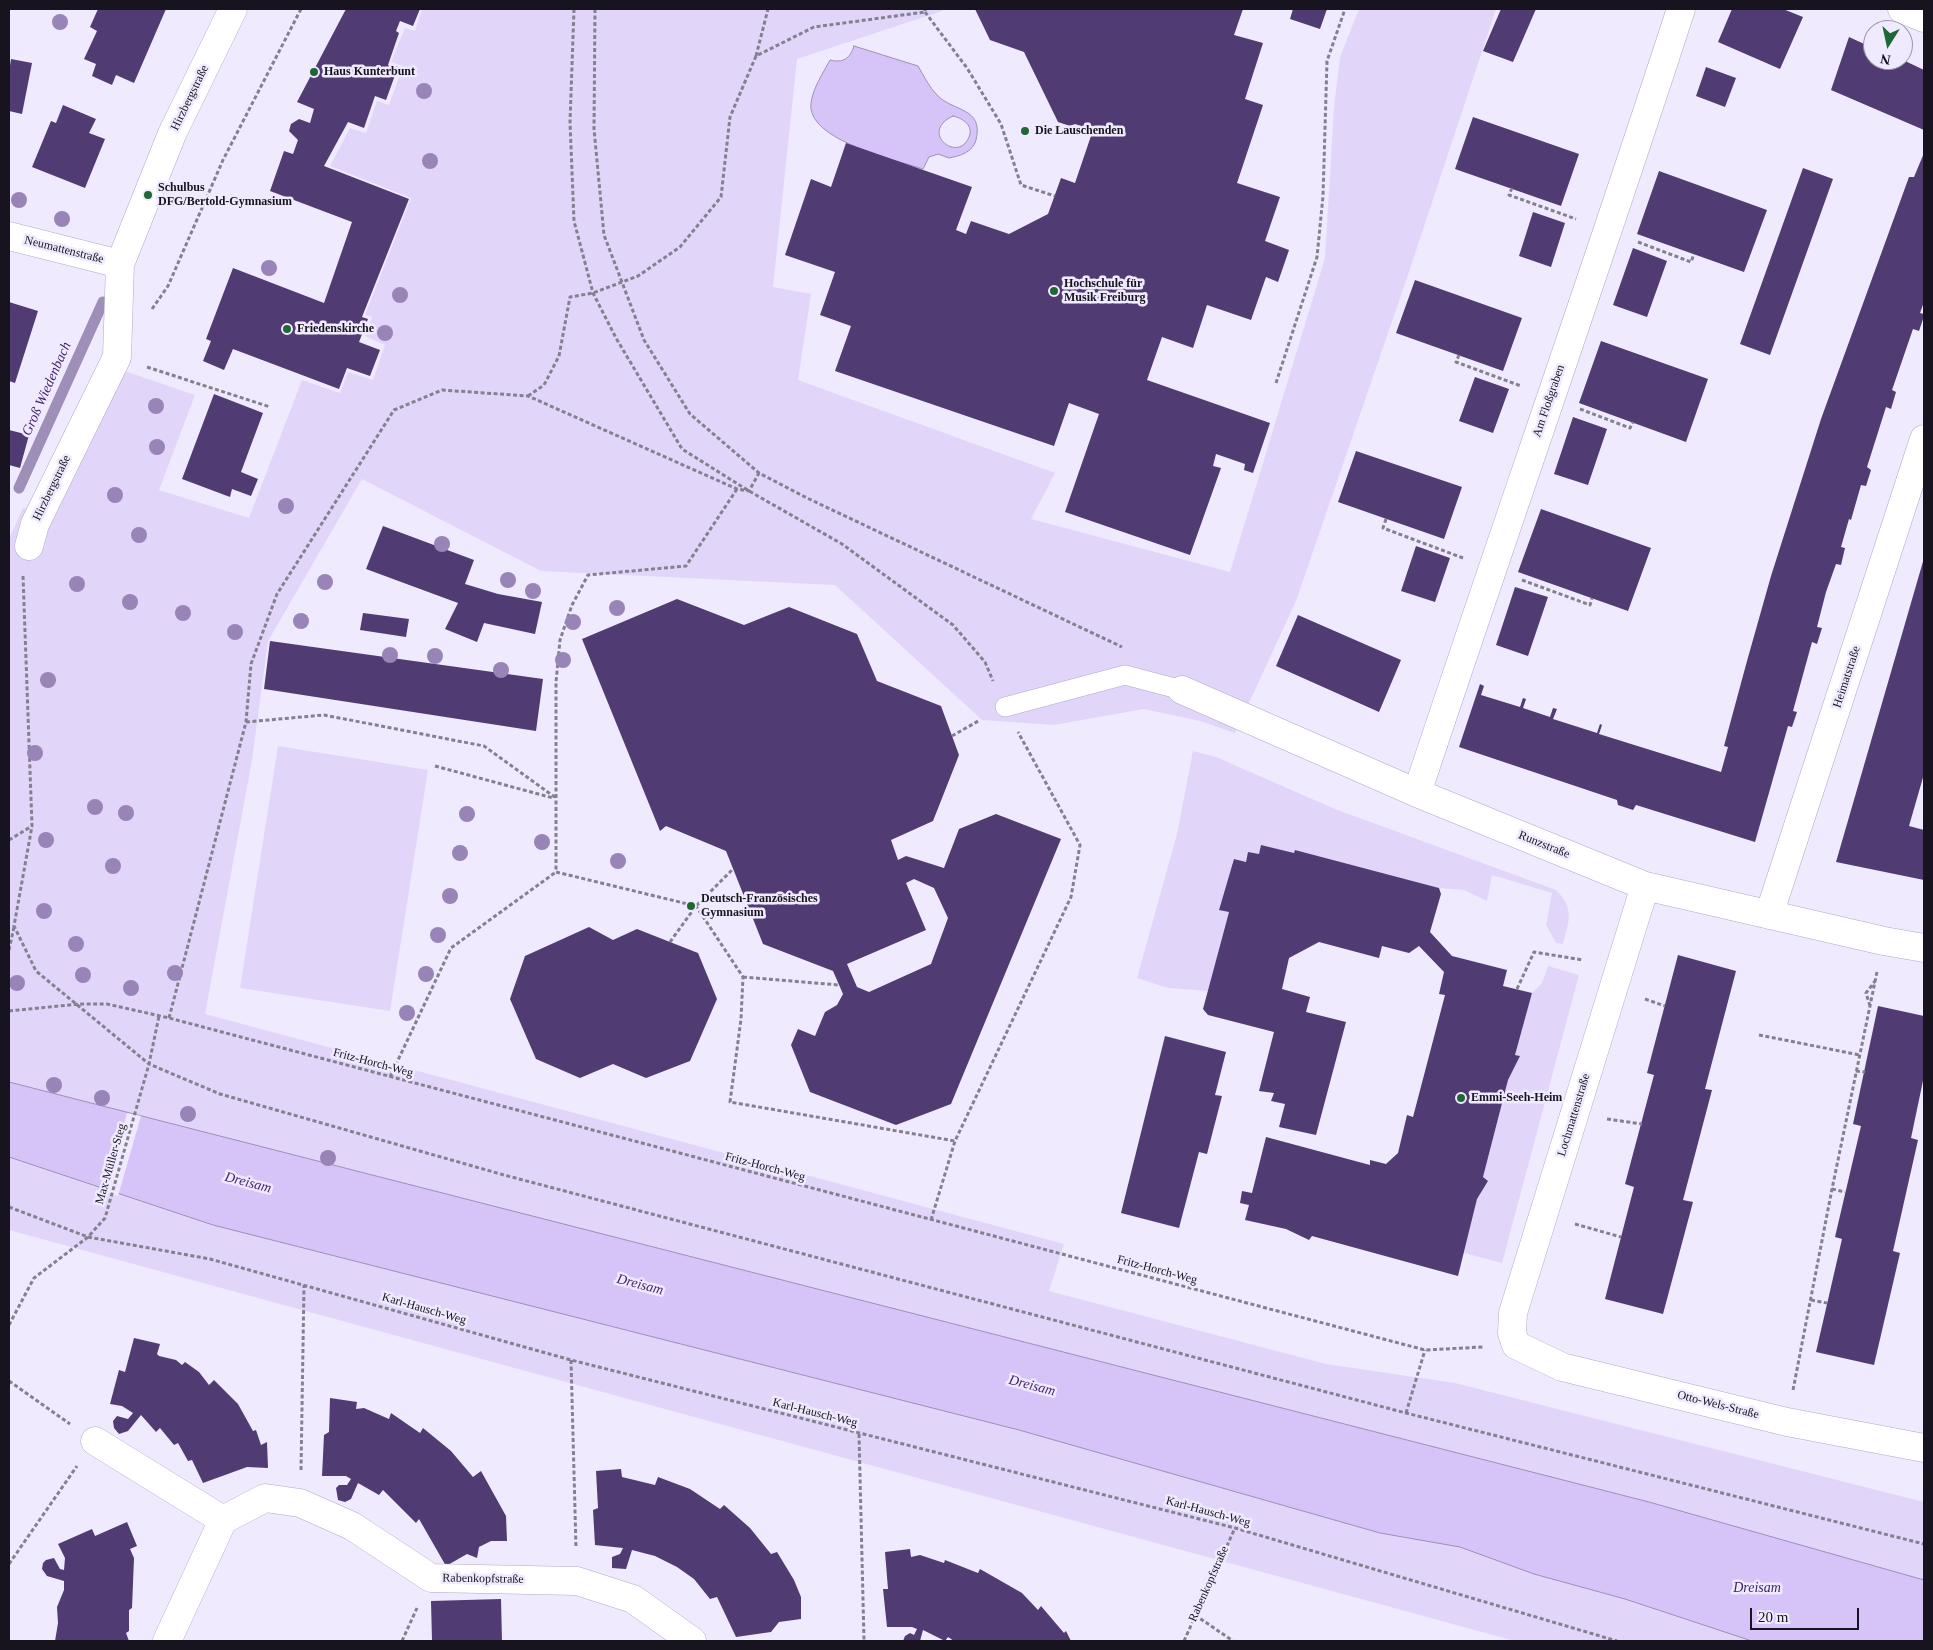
<!DOCTYPE html>
<html>
<head>
<meta charset="utf-8">
<style>
	body { margin:0 }
	#map { position:relative; width:1933px; height:1650px; overflow:hidden; background:#f0eafe; font-family:Georgia,serif }
	canvas { display:block }
	.frame { position:absolute; inset:0; border:10px solid #17141f; pointer-events:none }
	.north { position:absolute; left:1863px; top:20px; width:50px; height:50px; box-sizing:border-box; background:#f0eafe; border:1px solid #9994a5; border-radius:50%; rotate:190deg; font-size:14px; font-weight:700; line-height:20px; text-align:center; color:#17141f }
	.north::after { content:''; display:block; margin:auto; width:18px; height:22px; background:#1f6836; clip-path:polygon(50% 0,100% 100%,50% 72%,0 100%) }
	.scale { position:absolute; left:1750px; top:1608px; width:109px; height:22px; box-sizing:border-box; border:2px solid #17141f; border-top:0; padding-left:6px; font-size:15px; line-height:18px; white-space:nowrap; color:#17141f; -webkit-text-stroke:4px #f0eafe; paint-order:stroke }
</style>
</head>
<body>
<div id="map">
<canvas width="1933" height="1650"></canvas>
<div class="frame"></div>
<div class="north">N</div>
<div class="scale">20 m</div>
</div>
<script>
const context = document.querySelector('canvas').getContext('2d');
context.lineJoin = 'round';
function fillPath(path, color) {
  context.fillStyle = color;
  context.fill(path, 'evenodd');
}
function trace(path, color, width, dash) {
  context.strokeStyle = color;
  context.lineWidth = width;
  context.lineCap = dash ? 'butt' : 'round';
  context.setLineDash(dash || []);
  context.stroke(path);
}
function drawText(font, color, halo, rows, align = 'center') {
  context.font = font + ' Georgia,serif';
  context.lineWidth = 5;
  context.setLineDash([]);
  context.textBaseline = 'middle';
  context.strokeStyle = halo;
  context.fillStyle = color;
  for (const [text, x, y, turn = 0] of rows) {
    context.save();
    context.translate(x, y);
    context.rotate((+turn || 0) * Math.PI / 180);
    context.textAlign = isNaN(turn) ? turn : align;
    if (halo) context.strokeText(text, 0, 0);
    context.fillText(text, 0, 0);
    context.restore();
  }
}
fillPath(new Path2D(`
	M422 9H943L942 11 797 59 773 287 811 294 798 380 1055 473 1031 519 1230 572 1325 258 1334 107 1340 57 1359 9H1496L1410 269 1296 601 1235 733 1200 721 1144 709 1054 725 982 720 835 585 541 571 362 479 268 641 252 760 205 1014 1064 1244 1049 1291 1326 1364 1455 1383 1924 1502V1641H1515L9 1230V539L23 508 50 513 116 368 195 395 159 490 249 518 302 380 340 393 348 372 373 380 385 345 365 336 372 317 365 315 411 198 330 166 350 128 366 133 377 101 389 105 403 66 391 62 405 28 415 31Z
	M278 746 428 770 390 1011 240 988Z
	M1193 751 1216 757 1335 809 1556 890C1575 909 1569 921 1563 944L1556 943 1546 925 1552 893 1492 875 1487 901 1464 890 1439 888 1295 850 1294 853 1261 845 1259 854 1248 853 1246 862 1235 859 1219 909 1229 912 1208 991 1168 988 1137 978 1177 834Z
	M1548 966 1579 975 1502 1263 1464 1253 1477 1199 1488 1181 1483 1177 1508 1080 1520 1056 1515 1055 1532 993 1542 983Z`), '#e1d6f9');
const water = new Path2D(`
	M854 46 918 66C924 76 929 87 937 95 953 112 984 107 976 140 973 152 960 156 949 158L938 154 929 157 923 169C896 160 806 140 811 103 813 88 823 73 830 60 843 63 850 59 854 46ZM953 116C963 118 974 126 969 137 958 164 918 132 953 116Z
	M9 1082 1649 1502 1924 1580V1641H1752L1625 1599 1534 1574 1460 1547 1380 1533 1019 1430 213 1225 9 1157Z`);
fillPath(water, '#d6c4f9');
trace(water, '#9d8fb8', 1);
fillPath(new Path2D(`
	M127 1113 141 1116 118 1196 105 1192Z`), '#f0eafe');
trace(new Path2D(`
	M19 488 103 302`), '#9d8fb8', 11);
fillPath(new Path2D(`
	M98 9H166L134 83 116 75 112 85 92 76 96 64 84 59 97 31 90 27Z
	M346 9H420L413 26 400 21 396 31 399 33 388 65 398 67 386 100 375 96 364 128 348 122 324 166 409 199 362 317 368 319 359 342 380 350 370 376 347 368 339 389 233 349 224 370 203 361 211 341 206 339 233 268 324 303 352 222 270 191 284 151 293 154 298 140 289 131 291 124 299 119 310 123 314 109 297 102Z
	M975 9H1243L1234 35 1263 43 1245 99 1263 105 1237 183 1280 197 1265 241 1289 250 1278 282 1266 277 1251 320 1207 305 1193 348 1162 337 1147 380 1270 423 1253 473 1244 470 1245 464 1216 454 1213 466 1221 468 1190 555 1065 512 1099 414 1069 403 1054 446 835 371 851 326 820 315 835 272 785 255 811 179 831 187 846 143 972 187 956 230 966 234 971 221 1009 234 1048 214 1061 178 1075 183 1093 130 1075 124 1070 126 1058 122 1024 52 990 40Z
	M1293 9H1327L1320 29 1290 19Z
	M1501 9H1536L1513 62 1483 51Z
	M1732 9H1783L1803 17 1780 69 1718 42Z
	M1849 37 1873 48V60H1903L1924 70V130L1831 90Z
	M11 59 32 63 22 114 9 111V72Z
	M1706 67 1736 78 1725 107 1696 96Z
	M63 105 96 119 89 133 105 139 85 188 32 167 51 121 56 123Z
	M1473 117 1579 154 1561 206 1455 169Z
	M1924 153V302L1920 313 1924 314V316L1919 331 1913 329 1892 390 1896 392 1891 409 1886 407 1867 467 1871 470 1866 486 1861 485 1851 520 1849 519 1841 547 1845 548 1841 565 1836 564 1826 592 1817 627 1822 628 1817 644 1812 642 1793 711 1797 712 1792 727 1788 726 1755 842 1636 805 1633 810 1618 805 1617 800 1459 747 1480 684 1484 686 1481 695 1520 707 1523 698 1526 699 1523 708 1550 717 1553 708 1557 709 1553 719 1597 733 1600 724 1602 725 1599 734 1721 772 1728 747 1724 746 1747 661 1771 576 1821 419 1909 177H1914Z
	M1803 168 1833 179 1770 355 1740 344Z
	M1659 171 1767 210 1744 272 1637 234Z
	M1533 212 1565 223 1551 267 1519 256Z
	M1633 248 1667 261 1647 317 1613 305Z
	M1415 280 1522 318 1503 371 1396 333Z
	M9 302 38 311 15 383 9 381Z
	M1601 341 1708 379 1686 442 1579 403Z
	M1475 377 1509 389 1493 433 1459 421Z
	M214 394 263 413 241 472 258 479 251 496 232 489 230 497 182 479Z
	M1573 417 1607 429 1588 485 1554 474Z
	M9 430 29 435 20 468 9 465Z
	M1356 451 1462 487 1444 539 1338 502Z
	M1541 509 1651 548 1628 611 1518 572Z
	M383 526 474 560 465 584 498 594 542 602 535 634 484 623 477 642 445 629 458 603 366 569Z
	M1416 546 1450 558 1435 602 1401 591Z
	M1924 558V774L1909 826 1924 830V880L1836 862Z
	M1515 587 1548 597 1528 656 1496 645Z
	M677 599 744 625 789 607 857 634 877 681 941 706 959 755 933 821 891 840 898 860 906 856 944 868 959 829 996 814 1061 839 951 1104 896 1125 810 1092 791 1045 798 1029 815 1036 825 1012 837 1005 843 994 833 971 763 944 726 851 666 826 660 831 582 639ZM914 879 934 888 948 918 931 964 869 992 857 987 847 964 926 930 906 883Z
	M363 613 409 619 406 637 360 630Z
	M1298 615 1401 660 1379 712 1276 666Z
	M270 641 543 679 536 731 264 689Z
	M1261 845 1294 853 1295 850 1439 888 1441 894 1430 932 1452 956 1507 970 1503 986 1532 993 1515 1055 1520 1056 1508 1080 1483 1177 1488 1181 1477 1199 1458 1276 1312 1236 1309 1240 1286 1229 1245 1220 1249 1205 1240 1203 1242 1191 1252 1193 1266 1137 1370 1165V1160L1386 1164 1398 1153 1407 1115 1413 1117 1445 995 1439 994 1444 972 1419 946 1409 953 1382 946 1379 958 1319 942 1289 958 1282 989 1310 997 1306 1012 1346 1022 1316 1135 1279 1127 1285 1104 1271 1101 1274 1093 1259 1091 1274 1032 1208 1015 1203 1009 1229 912 1219 910 1234 859 1246 862 1248 852 1259 854Z
	M589 927 613 940 637 929 698 953 717 999 690 1061 646 1078 613 1064 580 1078 536 1059 510 999 525 956Z
	M1678 955 1736 971 1705 1089 1712 1090 1683 1200 1693 1202 1663 1314 1605 1299 1634 1187 1625 1184 1654 1075 1647 1073Z
	M1878 1006 1924 1016V1076L1911 1138 1918 1140 1893 1251 1900 1253 1874 1365 1816 1352 1842 1239 1835 1237 1861 1126 1853 1124Z
	M1165 1036 1226 1052 1215 1095 1222 1096 1207 1154 1199 1152 1179 1228 1121 1213Z
	M134 1338 160 1344 157 1354 159 1356 176 1360 182 1365 185 1362 199 1372 209 1385 214 1380 238 1404 253 1431 256 1430 261 1445 267 1442 268 1468 247 1467 203 1483 192 1460 188 1461 178 1443 174 1445 160 1428 156 1432 141 1415 128 1431 119 1434 114 1428 113 1421 117 1416 128 1419 133 1413 122 1406 110 1404 119 1370 125 1372Z
	M330 1398 357 1402 356 1409 364 1408 389 1419 391 1413 420 1433 423 1428 451 1451 473 1477 481 1471 506 1516 507 1541H491L479 1547 477 1558 467 1554 446 1566 419 1519 416 1523 383 1490 379 1495 358 1483 351 1499 345 1502 338 1500 336 1488 339 1485H347L351 1479 346 1476H322L324 1435 329 1432Z
	M621 1469 622 1477 655 1485 658 1477 690 1489 720 1509 724 1505 750 1528 771 1554 777 1552 794 1580 801 1597V1619L779 1622 771 1632 736 1637 717 1597 710 1599 694 1579 677 1567 655 1556 632 1550 626 1569 612 1568V1557L620 1554 623 1548 595 1545 593 1510 598 1508 596 1471Z
	M127 1522 137 1546 130 1549 134 1558 132 1608 129 1610V1631L126 1633 129 1641H55L58 1623 57 1607 64 1590V1581L47 1576 42 1569 43 1563 46 1560 54 1558 60 1569 64 1570 65 1558 58 1544 92 1529 95 1536Z
	M910 1549 911 1557 920 1555 944 1563 945 1560 978 1573 980 1569 1022 1593 1038 1610 1041 1606 1064 1633 1066 1631 1071 1641H954L948 1637 945 1641 923 1630 920 1641H903L905 1636 910 1633 914 1635 917 1629 912 1627H887L883 1589H888L885 1552Z
	M501 1599 502 1641H432L431 1601Z`), '#513b73');
const service = new Path2D(`
	M1005 707 1125 675 1182 690`);
const minor = new Path2D(`
	M9 236 120 264
	M29 546 35 524 117 357 120 264 172 134 233 9
	M1182 690 1417 793 1645 886 1884 941 1924 948
	M1417 793C1504 531 1596 271 1681 9
	M1645 886 1513 1313 1512 1333 1516 1345 1562 1367 1787 1422 1924 1448
	M1769 915 1924 439
	M95 1441 223 1520
	M167 1641 223 1520 265 1498 300 1503 352 1526 431 1578 577 1581 633 1599 692 1641`);
const secondary = new Path2D(`
	M1902 9 1924 18`);
trace(service, '#b2a8c8', 20);
trace(minor, '#b2a8c8', 29);
trace(secondary, '#b2a8c8', 29);
trace(new Path2D(`
	M574 9 570 122 574 221 593 293 616 338 682 449 749 491 842 544 953 625 985 662 993 681
	M595 9 594 129 604 235 644 340 690 414 759 473 807 498 1122 647
	M925 12 967 68 1001 124 1021 185 1055 196
	M756 56 768 9
	M1512 188 1509 195 1576 219
	M1638 242 1691 262 1694 254
	M152 309 168 286 223 160 301 9
	M1459 355 1456 362 1521 386
	M147 367 270 407
	M1276 383 1317 257 1323 196 1327 61 1345 9
	M528 396 544 385 559 356 570 297 593 293 638 276 680 247 721 197 730 117 756 56 814 27 925 12V9
	M1580 409 1630 428 1633 422
	M737 489 686 566 588 575 572 605 560 640 556 682V872L696 906 743 977 741 1019 730 1102 955 1141
	M1386 519 1383 528 1463 558
	M23 576 32 826 14 926 36 971 149 1064 220 1094 504 1175 1406 1413 1924 1544
	M1522 580 1590 605 1592 598
	M246 722 324 715 484 746 556 798
	M952 736 980 720
	M435 766 553 798
	M9 840 32 826
	M670 942 696 906 733 869
	M9 950 14 927
	M743 977 839 985
	M1517 989 1534 952 1583 960
	M1645 999 1665 1006
	M1870 1006 1866 993 1875 981
	M9 1011 79 1004H107L169 1018 1425 1350 1483 1347
	M169 1018 246 722 251 664 277 594 394 410 442 390 528 396 737 489 749 491 759 473
	M1759 1035 1860 1055
	M1856 1071 1865 1072
	M390 1077 451 948 556 872
	M1607 1119 1642 1124
	M1832 1189 1845 1192
	M9 1207 88 1237 210 1259 571 1360 1235 1528 1617 1641
	M931 1220 955 1141 1071 897 1080 845 1018 732
	M1575 1224 1621 1237
	M1811 1300 1827 1303
	M9 1325 34 1278 88 1237 105 1218 149 1064 159 1016
	M571 1360 576 1548
	M9 1381 70 1424
	M1793 1390 1832 1189 1877 972
	M1406 1413 1425 1350
	M859 1434 864 1641
	M301 1470 304 1285
	M9 1564 77 1466
	M1195 1615 1233 1641
	M402 1641 417 1608
	M1184 1641 1235 1528`), '#84808f', 3, [4, 2.5]);
trace(service, '#fff', 19);
trace(minor, '#fff', 28);
trace(secondary, '#fff', 28);
context.fillStyle = '#9884b6';
for (const [x, y] of [
	[60,22],
	[424,91],
	[430,161],
	[19,200],
	[62,219],
	[269,268],
	[400,295],
	[385,333],
	[156,406],
	[157,447],
	[115,495],
	[286,506],
	[139,535],
	[442,544],
	[508,580],
	[325,582],
	[77,584],
	[533,591],
	[130,602],
	[617,608],
	[183,613],
	[301,621],
	[573,622],
	[235,632],
	[390,655],
	[435,656],
	[563,660],
	[501,670],
	[48,680],
	[35,753],
	[95,807],
	[126,813],
	[467,814],
	[46,840],
	[542,842],
	[460,853],
	[618,861],
	[113,866],
	[450,896],
	[44,911],
	[438,935],
	[76,944],
	[175,973],
	[426,974],
	[83,975],
	[17,983],
	[131,988],
	[407,1013],
	[54,1085],
	[102,1098],
	[188,1114],
	[328,1158]
]) {
  context.beginPath();
  context.arc(x, y, 8, 0, 2 * Math.PI);
  context.fill();
}
for (const [x, y, r, color] of [
	[314,72,5,"#1f6836"],
	[1025,131,5,"#1f6836"],
	[148,195,5,"#1f6836"],
	[1054,291,5,"#1f6836"],
	[287,329,5,"#1f6836"],
	[691,906,5,"#1f6836"],
	[1461,1098,5,"#1f6836"]
]) {
  const dot = new Path2D();
  dot.arc(x, y, r, 0, 2 * Math.PI);
  context.fillStyle = color;
  context.fill(dot);
  trace(dot, '#f0eafe', 2);
}
drawText('bold 12px', '#17141f', '#f0eafe', [
	["Haus Kunterbunt",324,72],
	["Die Lauschenden",1035,131],
	["Schulbus",158,188],
	["DFG/Bertold-Gymnasium",158,202],
	["Hochschule für",1064,284],
	["Musik Freiburg",1064,298],
	["Friedenskirche",297,329],
	["Deutsch-Französisches",701,899],
	["Gymnasium",701,913],
	["Emmi-Seeh-Heim",1471,1098]
], 'left');
drawText('12px', '#17141f', '#f0eafe', [
	["Hirzbergstraße",190,98,-64],
	["Neumattenstraße",64,250,14],
	["Am Floßgraben",1549,401,-71],
	["Hirzbergstraße",52,488,-64],
	["Heimatstraße",1847,677,-72],
	["Runzstraße",1544,845,22],
	["Fritz-Horch-Weg",373,1063,15],
	["Lochmattenstraße",1574,1115,-73],
	["Max-Müller-Steg",111,1164,-74],
	["Fritz-Horch-Weg",765,1167,15],
	["Fritz-Horch-Weg",1157,1270,15],
	["Karl-Hausch-Weg",424,1309,16],
	["Otto-Wels-Straße",1718,1405,14],
	["Karl-Hausch-Weg",815,1413,14],
	["Karl-Hausch-Weg",1208,1512,15],
	["Rabenkopfstraße",483,1579,1],
	["Rabenkopfstraße",1209,1584,-66]
]);
drawText('italic 14px', '#43226c', '#f0eafe', [
	["Groß Wiedenbach",47,389,-66],
	["Dreisam",248,1183,15],
	["Dreisam",640,1285,15],
	["Dreisam",1032,1386,15],
	["Dreisam",1757,1588]
]);
</script>
</body>
</html>
